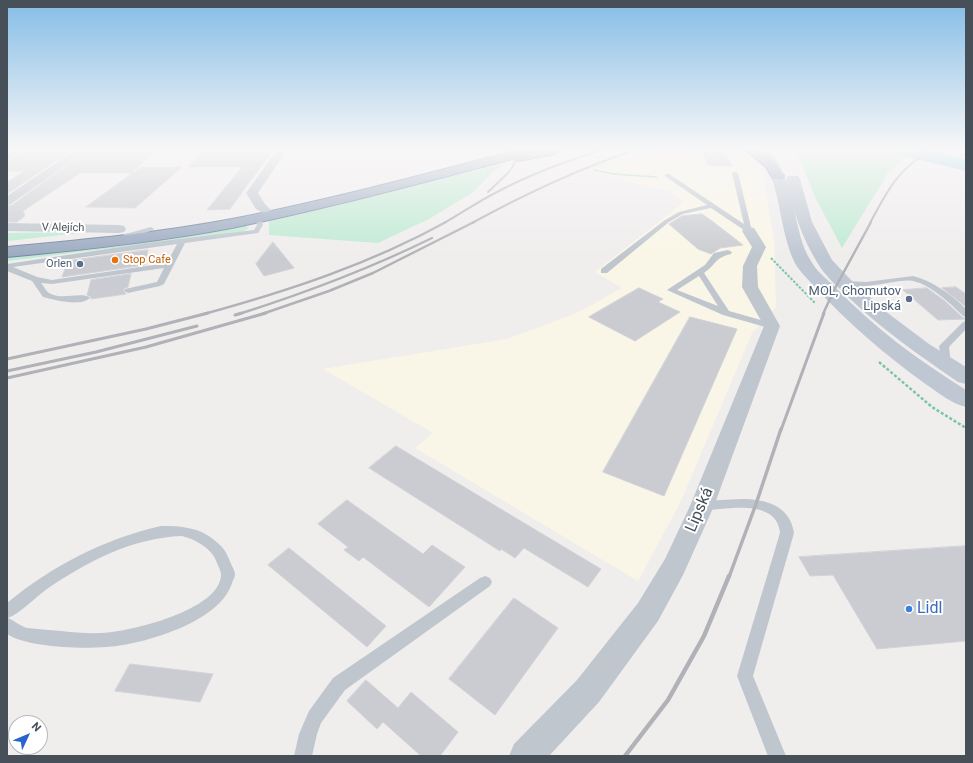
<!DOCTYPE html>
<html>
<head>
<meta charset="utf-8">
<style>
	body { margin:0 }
	#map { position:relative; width:973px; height:763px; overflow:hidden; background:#f0eded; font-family:Roboto,sans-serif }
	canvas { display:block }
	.frame { position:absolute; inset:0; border:8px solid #474f59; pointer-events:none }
	.north { position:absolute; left:8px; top:715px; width:40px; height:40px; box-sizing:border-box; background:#fff; border:1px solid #b5b9bd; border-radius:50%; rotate:46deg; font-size:11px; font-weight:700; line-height:16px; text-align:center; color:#474f59 }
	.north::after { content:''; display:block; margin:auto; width:14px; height:18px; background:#2964ce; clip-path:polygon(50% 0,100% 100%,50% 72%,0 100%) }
</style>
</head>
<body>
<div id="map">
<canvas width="973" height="763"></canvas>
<div class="frame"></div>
<div class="north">N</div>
</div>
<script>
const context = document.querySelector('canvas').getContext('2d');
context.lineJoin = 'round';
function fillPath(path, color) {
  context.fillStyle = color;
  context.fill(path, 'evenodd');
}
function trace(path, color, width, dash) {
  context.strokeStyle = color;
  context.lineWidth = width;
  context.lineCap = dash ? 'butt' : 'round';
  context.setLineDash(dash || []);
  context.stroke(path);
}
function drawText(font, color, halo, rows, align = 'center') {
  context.font = font + ' Roboto,sans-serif';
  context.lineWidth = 4;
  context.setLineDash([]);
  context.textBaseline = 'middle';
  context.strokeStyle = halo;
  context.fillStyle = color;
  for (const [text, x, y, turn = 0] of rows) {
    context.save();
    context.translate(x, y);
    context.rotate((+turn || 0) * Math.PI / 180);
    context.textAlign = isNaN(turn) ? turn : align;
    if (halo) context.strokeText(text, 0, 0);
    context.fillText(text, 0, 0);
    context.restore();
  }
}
fillPath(new Path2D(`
	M650 150H739L761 166 774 239 776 307 752 333 681 501 638 581 415 448 433 433 323 369 507 339 579 312 622 288 595 272 684 202 668 191 614 178 590 170Z`), '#faf6e7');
fillPath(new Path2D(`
	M793 150H885L907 157 888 173 842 248 815 197 800 159Z
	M507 163 493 172 472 193 429 219 378 243 269 235V219Z
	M244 225 249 228 242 232 7 261V257L74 250Z
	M90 232 7 241V233Z`), '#bfead3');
fillPath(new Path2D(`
	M892 150H927L966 159V171L895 154Z`), '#90cbe3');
const building = new Path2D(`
	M54 150H72L7 194V182L25 171H7V161L25 151Z
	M88 150H157L131 173H80L23 211 25 216 17 222H7V206L12 205Z
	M205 150H273L230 209 207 210 242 167H188Z
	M702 150H724L732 166 709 165Z
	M141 167H182L135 208 86 207Z
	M702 214 712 221 743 245 720 248 711 254 698 249 669 224 682 216Z
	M273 242 294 268 264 276 256 264Z
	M148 250 145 265 62 277 68 261Z
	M131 274 128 287 125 288 123 290 126 294 91 299V297L87 295 91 280Z
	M956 287 966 294V307L942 288Z
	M639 288 663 299 658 302 680 312 635 341 589 317Z
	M927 288 945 301 962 317 966 319 938 320 903 290Z
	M690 317 737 329 664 496 603 472Z
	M396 446 524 523 601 569 588 587 524 548 515 558 501 549 500 551 369 468Z
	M347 500 423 554 432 545 465 567 429 607 363 557 359 561 344 550 348 547 318 524Z
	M966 546V641L877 649 833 575 810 576 799 557Z
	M289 548 386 626 367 647 268 565Z
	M514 598 558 628 495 715 449 679Z
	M130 664 213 674 200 702 115 691Z
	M366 680 398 708 411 692 458 732 440 756H421L383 722 377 729 347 701Z`);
fillPath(building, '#caccd1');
trace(building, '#d2d3d8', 1);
const trunk = new Path2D(`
	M517 150H562L556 154 518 161 513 159C420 183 326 209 232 228 157 242 82 250 7 257V247C82 240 158 233 232 219 328 200 422 175 517 150Z
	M745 150H759L775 162 784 176 783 179H773L766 167Z`);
trace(trunk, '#7487a3', 2);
trace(new Path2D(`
	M939 150 966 156
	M594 170 613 174 657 177`), '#7ac5a6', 1.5, [2, 1]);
trace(new Path2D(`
	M771 258 815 303`), '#7ac5a6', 2, [2.5, 1.5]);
trace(new Path2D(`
	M879 362 932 407 966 428`), '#7ac5a6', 2.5, [3, 2]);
fillPath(new Path2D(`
	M735 171 738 173 752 231 751 232H747L711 208 683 214 669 222 607 273H601V269L665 220 679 212 707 205 665 176V174H669L744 224 732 173Z
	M258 215 261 217 263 225 258 233 185 243 164 284 160 286 128 293 124 291 125 289 157 282 164 268 52 284 41 283C43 285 46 291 49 293 61 301 82 291 90 298 80 307 55 300 43 297L32 281 7 271V264L147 243 254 230 257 225 255 217ZM177 244 167 263 52 280 37 277 13 267Z
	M151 227 154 229 153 230C145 233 130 240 122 235Z
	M728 250 732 252 731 254C714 258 717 264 704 273L729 311 775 324 776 326 775 328H769L723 315 667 290 705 265 714 253ZM699 276 718 306 677 290Z
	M913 276C933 281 952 295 966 309V317L963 316C950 303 931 285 913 281 898 278 852 294 840 283L844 281 866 282Z
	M966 321V329L949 347 951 365 946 368 943 367 939 346 963 322Z
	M741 499C765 499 790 505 794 533L753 676 786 756H768L737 676 780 533C777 498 726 509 702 511L698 509 696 506 698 503 702 501Z
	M161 526C186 526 204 528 222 547 227 553 229 559 232 566 233 568 235 572 235 574 235 577 233 580 232 583 221 619 158 639 123 645 97 650 29 649 7 634V603C52 566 104 539 161 526ZM182 536C195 539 213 549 217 563 218 566 221 571 221 574 222 610 127 633 99 633 82 634 65 631 48 630 41 629 34 629 27 628 20 626 15 621 8 618 19 614 36 597 47 589 88 561 132 538 182 536Z
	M485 576 490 578 492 582 490 586 345 690 321 723 317 734 312 756H294L299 734 309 711 333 678 480 578Z`), '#bfc6ce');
fillPath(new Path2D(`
	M11 150H24L7 160V153Z
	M75 150H87L11 204 7 205V196Z
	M277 150H287L258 193 265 204 271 210 269 213 265 214 256 209 246 193Z
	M7 223 119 225 124 226 126 229 124 232 119 233 7 231Z
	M749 227 754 228 766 247 757 266 758 287 780 326 714 506 683 575 658 621 599 702 549 756H509L514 744 577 680 638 603 665 559 690 506 764 326 742 287 743 266 752 247 742 231 744 228Z`), '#bfc6ce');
fillPath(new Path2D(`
	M758 150H770C781 165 787 181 792 199L786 179 788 176H798L800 179 812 222 832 260 850 279 885 311 929 344 966 367V384L958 382C919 355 881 329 847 296 837 286 824 275 817 262 807 246 799 227 794 209 798 226 801 246 811 261 816 271 826 278 834 286 873 327 918 360 966 390V407C952 404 939 393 927 385 885 355 848 323 813 285 806 277 797 269 793 259 778 224 781 183 758 150Z`), '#bfc7d2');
fillPath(trunk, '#9cabc1');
trace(new Path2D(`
	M488 192 509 172 523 150
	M444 223C462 213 479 201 497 192 531 174 566 161 602 150
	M472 223C525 194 578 169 635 150
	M870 223C887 191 899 167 932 150`), '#b0b2b7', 2);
trace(new Path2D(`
	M204 314C288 291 370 264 446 222
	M239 314C305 293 369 269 432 238
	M262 314 329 291 373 273 474 222
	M823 314 834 290 871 222`), '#b0b2b7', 2.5);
trace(new Path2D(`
	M235 315 242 313
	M7 359 146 329 208 313
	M7 371 96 352 197 326
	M7 378 146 347 266 313
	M781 430 824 313`), '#b0b2b7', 3);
trace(new Path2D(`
	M729 577 756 504 781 429`), '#b0b2b7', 3.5);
trace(new Path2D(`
	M625 756 668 700 704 636 729 576`), '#b0b2b7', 4.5);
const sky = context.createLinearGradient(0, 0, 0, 257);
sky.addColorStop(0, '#85bde6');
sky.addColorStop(0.58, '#f8f7f7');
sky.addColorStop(1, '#f8f7f700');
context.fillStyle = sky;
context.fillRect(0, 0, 973, 257);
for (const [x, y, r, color] of [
	[115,260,4,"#e8710a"],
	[80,264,4,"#5c6f8a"],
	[909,299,4,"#5c6f8a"],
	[909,609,4,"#3f7fe0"]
]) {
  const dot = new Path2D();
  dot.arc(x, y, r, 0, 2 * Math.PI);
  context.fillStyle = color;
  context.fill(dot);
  trace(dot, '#fff', 1.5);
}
drawText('11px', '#474f59', '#fff', [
	["V Alejích",63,228,1]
]);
drawText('11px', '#c56008', '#fff', [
	["Stop Cafe",123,260]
], 'left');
drawText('11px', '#4e5e75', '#fff', [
	["Orlen",72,264]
], 'right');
drawText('13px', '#4e5e75', '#fff', [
	["MOL, Chomutov",901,292],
	["Lipská",901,307]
], 'right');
drawText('16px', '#474f59', '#fff', [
	["Lipská",700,510,-67]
]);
drawText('16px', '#366cbe', '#fff', [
	["Lidl",917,609]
], 'left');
</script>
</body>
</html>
